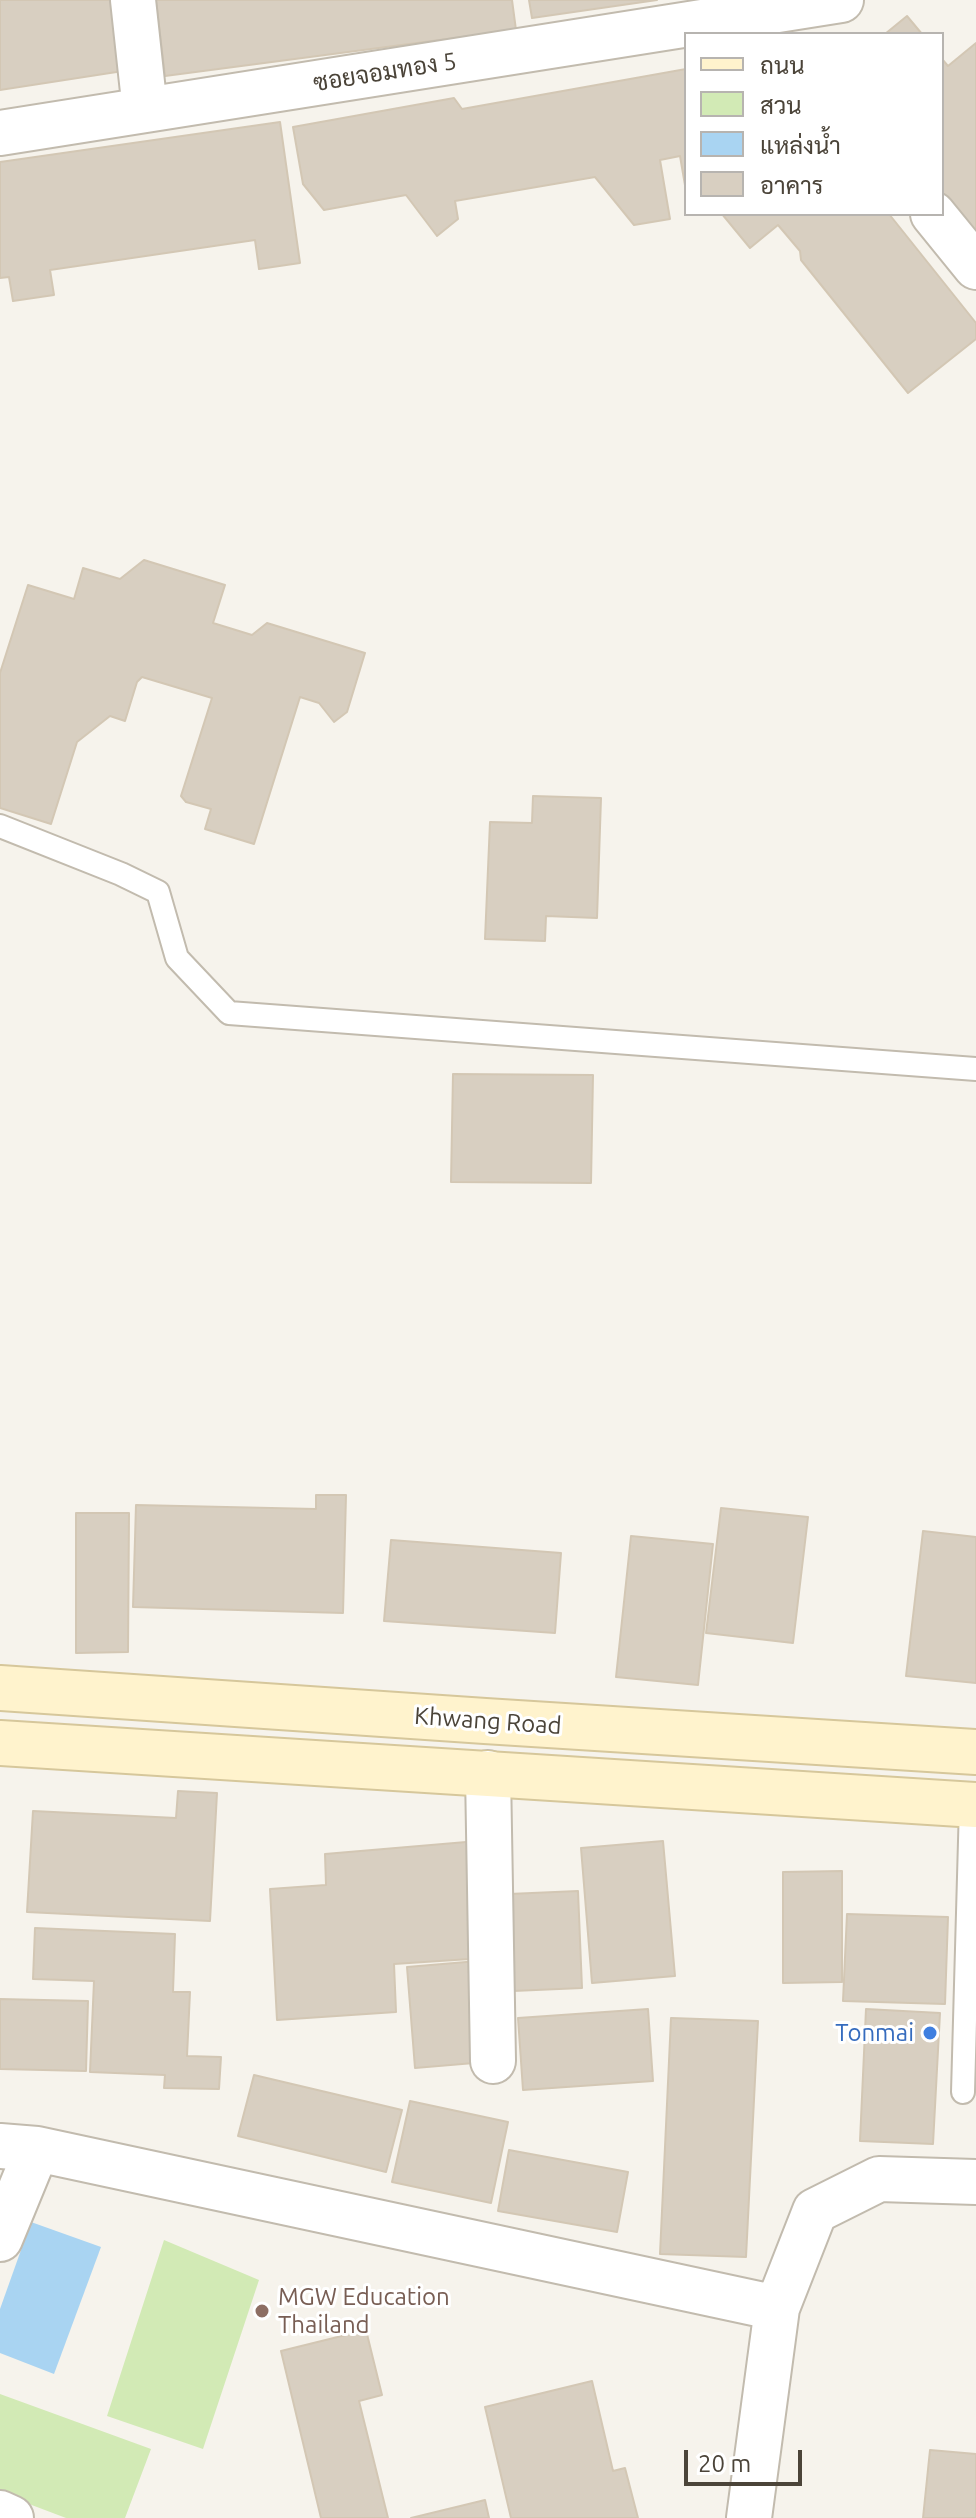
<!DOCTYPE html>
<html>
<head>
<meta charset="utf-8">
<style>
	body { margin:0 }
	#map { position:relative; width:976px; height:2518px; overflow:hidden; background:#f6f3ec; font-family:Ubuntu,Sarabun,sans-serif }
	canvas { display:block }
	.legend { position:absolute; left:684px; top:32px; width:260px; height:184px; box-sizing:border-box; background:#fff; border:2px solid #b7b4b0; margin:0; padding:10px 14px; list-style:none; font-size:24px; color:#4b4439 }
	.legend li { display:flex; align-items:center; gap:16px; height:40px }
	.legend b { width:40px; border:2px solid #b7b4b0 }
	.scale { position:absolute; left:684px; top:2450px; width:118px; height:36px; box-sizing:border-box; border:4px solid #4b4439; border-top:0; padding-left:10px; font-size:24px; line-height:28px; white-space:nowrap; color:#4b4439; -webkit-text-stroke:6px #fff; paint-order:stroke }
</style>
</head>
<body>
<div id="map">
<canvas width="976" height="2518"></canvas>
<ul class="legend">
<li><b style="height:10px;background:#fff3cd"></b>ถนน</li>
<li><b style="height:22px;background:#d2eab5"></b>สวน</li>
<li><b style="height:22px;background:#a9d4f2"></b>แหล่งน้ำ</li>
<li><b style="height:22px;background:#d8cfc1"></b>อาคาร</li>
</ul>
<div class="scale">20 m</div>
</div>
<script>
const context = document.querySelector('canvas').getContext('2d');
context.lineJoin = 'round';
function fillPath(path, color) {
  context.fillStyle = color;
  context.fill(path, 'evenodd');
}
function trace(path, color, width, dash) {
  context.strokeStyle = color;
  context.lineWidth = width;
  context.lineCap = dash ? 'butt' : 'round';
  context.setLineDash(dash || []);
  context.stroke(path);
}
function drawText(font, color, halo, rows, align = 'center') {
  context.font = font + ' Ubuntu,Sarabun,sans-serif';
  context.lineWidth = 6;
  context.setLineDash([]);
  context.textBaseline = 'middle';
  context.strokeStyle = halo;
  context.fillStyle = color;
  for (const [text, x, y, turn = 0] of rows) {
    context.save();
    context.translate(x, y);
    context.rotate((+turn || 0) * Math.PI / 180);
    context.textAlign = isNaN(turn) ? turn : align;
    if (halo) context.strokeText(text, 0, 0);
    context.fillText(text, 0, 0);
    context.restore();
  }
}
fillPath(new Path2D(`
	M164 2240 259 2280 203 2449 107 2416Z
	M0 2394 151 2449 125 2518H66L0 2493Z`), '#d2eab5');
fillPath(new Path2D(`
	M31 2222 101 2247 54 2374 0 2353V2309Z`), '#a9d4f2');
const building = new Path2D(`
	M0 0H112L123 71 0 90Z
	M156 0H512L516 30 165 76Z
	M529 0H657L532 18Z
	M907 16 922 34H885Z
	M976 43V247L942 206V59L948 66Z
	M686 69V191L680 156 660 160 670 219 634 225 595 177 455 201 458 219 437 236 406 195 324 210 303 184 293 127 454 98 462 109Z
	M280 122 300 263 259 269 255 240 50 270 54 295 13 301 9 277 0 278V162Z
	M722 214H889L976 323V339L908 393 801 260 800 251 778 225 750 248Z
	M144 560 225 585 213 623 252 635 267 623 365 653 347 712 334 722 319 703 300 697 254 844 205 829 211 809 186 802 181 796 212 698 142 677 137 682 125 721 110 716 77 742 51 824 0 808V673L28 585 74 599 83 568 120 579Z
	M533 796 601 798 597 918 546 916 545 941 485 939 490 822 532 823Z
	M453 1074 593 1075 591 1183 451 1182Z
	M316 1495H346L343 1613 133 1607 136 1505 316 1509Z
	M721 1508 808 1517 793 1643 706 1633Z
	M76 1513H129L128 1652 76 1653Z
	M923 1531 976 1537V1683L906 1676Z
	M631 1536 713 1544 698 1685 616 1677Z
	M391 1540 561 1553 555 1633 384 1621Z
	M178 1791 217 1793 210 1921 27 1912 33 1811 176 1818Z
	M478 1841 485 1958 394 1964 396 2012 277 2020 270 1889 326 1885 325 1854Z
	M663 1841 675 1976 592 1983 581 1848Z
	M842 1871V1982L783 1983V1872Z
	M578 1891 582 1988 513 1991 509 1894Z
	M847 1914 948 1917 945 2004 843 2001Z
	M35 1928 175 1934 173 1992H190L187 2056 221 2057 219 2089 164 2088 165 2075 90 2072 94 1981 33 1979Z
	M478 1961 486 2062 415 2068 407 1967Z
	M0 1999 88 2001 86 2071 0 2069Z
	M648 2009 653 2081 523 2090 518 2018Z
	M866 2009 940 2013 933 2144 860 2141Z
	M671 2018 758 2021 746 2257 660 2254Z
	M254 2075 402 2110 386 2172 238 2136Z
	M410 2101 508 2122 491 2203 392 2182Z
	M509 2150 628 2172 617 2232 498 2211Z
	M366 2330 382 2395 359 2401 388 2518H321L281 2351Z
	M592 2381 613 2471 625 2468 638 2518H511L485 2407Z
	M930 2450 976 2454V2518H923Z
	M485 2500 489 2518H411Z`);
fillPath(building, '#d8cfc1');
trace(building, '#d3c7b4', 2);
const lane = new Path2D(`
	M0 826 121 874 158 892 177 958 229 1013 976 1069
	M963 2092 971 1805`);
const street = new Path2D(`
	M133 0 145 110
	M0 133 841 0
	M933 214 976 267
	M488 1773 493 2061
	M0 2146 37 2149 777 2308
	M0 2239 37 2149
	M0 2513 11 2518
	M749 2518 777 2308 815 2211 879 2179 976 2182`);
const secondary = new Path2D(`
	M0 1688 485 1721 976 1752
	M0 1743 976 1805`);
trace(lane, '#c2bbae', 26);
trace(street, '#c2bbae', 48);
trace(secondary, '#d6c79b', 48);
trace(lane, '#fff', 22);
trace(street, '#fff', 44);
trace(secondary, '#fff3cd', 44);
for (const [x, y, r, color] of [
	[930,2033,8,"#3f7fe0"],
	[262,2311,8,"#8d6e63"]
]) {
  const dot = new Path2D();
  dot.arc(x, y, r, 0, 2 * Math.PI);
  context.fillStyle = color;
  context.fill(dot);
  trace(dot, '#fff', 3);
}
drawText('24px', '#4b4439', '#fff', [
	["ซอยจอมทอง 5",385,72,-9],
	["Khwang Road",488,1721,4]
]);
drawText('24px', '#366cbe', '#fff', [
	["Tonmai",914,2033]
], 'right');
drawText('24px', '#785e54', '#fff', [
	["MGW Education",278,2297],
	["Thailand",278,2325]
], 'left');
</script>
</body>
</html>
